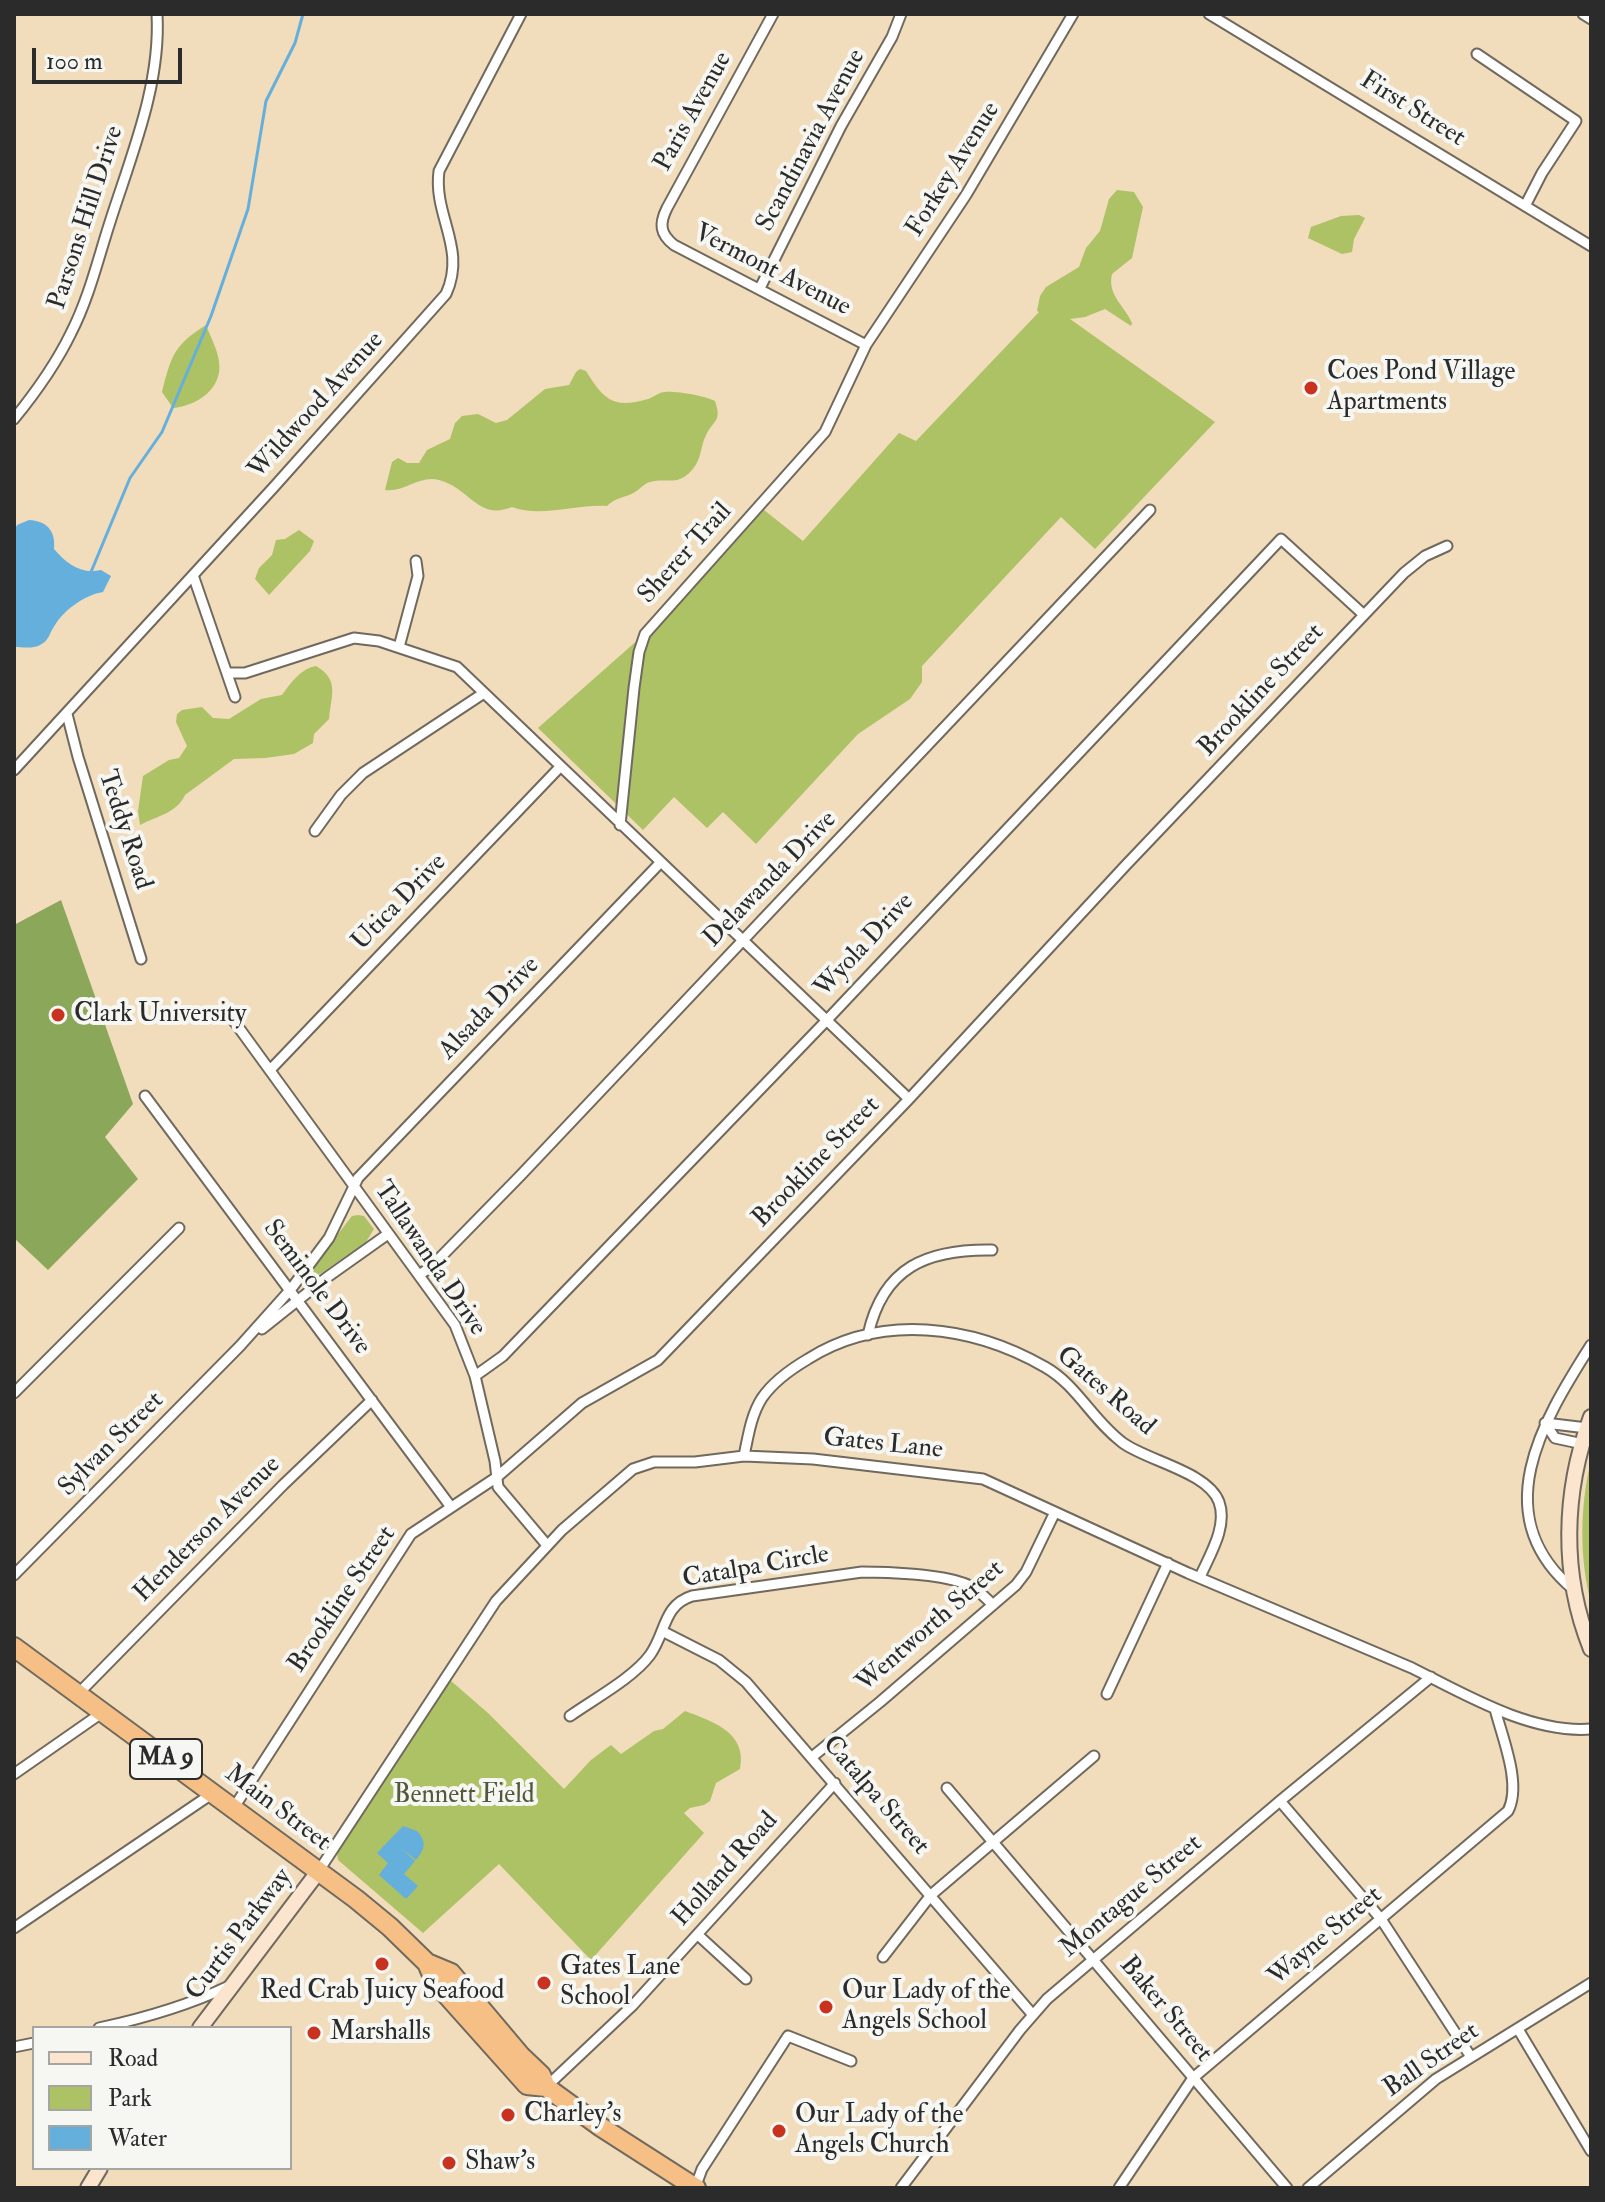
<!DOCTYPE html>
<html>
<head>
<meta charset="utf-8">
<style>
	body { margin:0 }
	#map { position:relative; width:1605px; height:2202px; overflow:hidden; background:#f1dcbc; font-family:"IM FELL Double Pica",serif }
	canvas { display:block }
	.frame { position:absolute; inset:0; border:16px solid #2b2b2b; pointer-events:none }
	.legend { position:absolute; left:32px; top:2026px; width:260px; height:144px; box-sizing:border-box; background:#f6f6f2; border:2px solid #a5a5a2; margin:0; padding:10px 14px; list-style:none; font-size:24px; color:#2b2b2b }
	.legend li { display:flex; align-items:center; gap:16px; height:40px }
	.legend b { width:40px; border:2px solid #a5a5a2 }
	.scale { position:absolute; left:32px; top:48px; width:150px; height:36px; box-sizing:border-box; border:4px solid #2b2b2b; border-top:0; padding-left:10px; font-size:24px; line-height:28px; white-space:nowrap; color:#2b2b2b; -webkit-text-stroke:6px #f6f6f2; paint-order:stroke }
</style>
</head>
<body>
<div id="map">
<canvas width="1605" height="2202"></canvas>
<div class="frame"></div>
<ul class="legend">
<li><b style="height:10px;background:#fbe5cf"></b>Road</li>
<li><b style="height:22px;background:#adc165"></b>Park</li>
<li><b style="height:22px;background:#65afdd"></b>Water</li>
</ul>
<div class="scale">100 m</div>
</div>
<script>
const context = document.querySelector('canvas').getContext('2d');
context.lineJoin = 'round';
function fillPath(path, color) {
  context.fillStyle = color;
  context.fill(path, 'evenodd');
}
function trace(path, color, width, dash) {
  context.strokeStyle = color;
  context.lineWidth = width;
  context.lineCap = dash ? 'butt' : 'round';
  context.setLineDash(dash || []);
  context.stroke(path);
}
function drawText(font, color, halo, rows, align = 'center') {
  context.font = font + ' "IM FELL Double Pica",serif';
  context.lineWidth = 8;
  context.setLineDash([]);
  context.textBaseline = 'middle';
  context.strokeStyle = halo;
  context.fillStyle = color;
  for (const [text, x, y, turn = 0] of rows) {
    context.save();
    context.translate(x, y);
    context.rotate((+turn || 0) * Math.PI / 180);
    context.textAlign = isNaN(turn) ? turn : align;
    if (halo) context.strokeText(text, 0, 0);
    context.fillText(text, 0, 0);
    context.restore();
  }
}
fillPath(new Path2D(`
	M1117 190 1134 192 1143 207 1132 258 1112 274C1107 295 1124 305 1132 323L1131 326 1128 324 1105 309 1085 317 1070 319 1215 422 1095 549 1061 517 922 666V682L910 699 858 734 756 844 723 812 707 828 674 797 643 830 538 728 682 601 764 510 803 541 899 433 916 441 1039 312 1037 311 1040 296 1046 287 1079 267 1086 248 1100 231 1109 199Z
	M1359 215 1365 218 1354 239 1352 252 1342 254 1308 238 1311 227 1341 216Z
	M206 325C210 336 218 350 219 362 223 389 196 406 173 408L162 392C171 356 174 345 206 325Z
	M580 369 586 371C604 400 613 409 648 399 654 397 659 392 665 392 678 391 704 396 715 401 722 422 714 419 706 435 700 447 702 459 692 470 677 487 667 477 650 482 645 483 640 489 635 492 623 499 618 496 607 506 576 504 541 518 512 507 478 521 470 488 439 480 419 475 404 493 385 490L392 462 398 458 407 463H419L427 450 450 439 455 423 462 416 478 414 496 423 507 420 545 389 569 385 576 372Z
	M299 530 314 541 310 551 269 595 255 579 259 568 272 555 276 540 285 539Z
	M316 666C340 680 331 696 329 719L314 734 313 743 294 754 265 758 234 759 185 795C177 813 157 816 140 825L138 811 143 776 169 760 179 758 187 746 176 722 177 714 182 710 202 707 213 718 229 719 261 699 282 695C291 683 300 669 316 666Z
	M358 1215 364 1216 374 1229 366 1242 304 1285V1278L352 1216Z
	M1591 1460V1603C1579 1556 1580 1507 1591 1460Z
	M450 1680 488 1713 564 1789 591 1760 611 1745 621 1754 654 1731 663 1729 685 1711C711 1721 748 1732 740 1769L716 1783 710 1801 704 1805 690 1808 684 1813 704 1833 591 1960 499 1864 423 1933 338 1860 337 1853Z`), '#adc165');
fillPath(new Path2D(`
	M61 900 133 1104 105 1137 138 1179 48 1270 14 1238V925Z`), '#8aa75a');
fillPath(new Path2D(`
	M29 520C46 521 56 530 54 549 66 563 81 575 101 570L111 576 103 592C85 595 65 609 55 625 49 633 50 640 40 645 33 649 22 647 14 647V531L17 525Z
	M403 1826 417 1831C427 1842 425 1849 416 1860L402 1849 415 1861 404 1874 418 1886 406 1899 379 1875 388 1863 377 1853Z`), '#65afdd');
trace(new Path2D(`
	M91 572 130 478 162 432 211 316 248 209 266 101 295 43 303 14`), '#65afdd', 3);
const street = new Path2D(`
	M773 14 667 208C659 224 660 234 674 245L866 345
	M1209 14 1591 246
	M1583 14 1591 19
	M1477 54 1576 121 1542 173 1525 206
	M760 288 841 126 892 37 901 14
	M14 419C36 392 56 364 71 333 89 298 98 259 110 222 131 156 161 85 157 14
	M193 575 235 697
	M399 647 418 576 416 561
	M227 673H245L354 638 379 641 457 667 909 1099
	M67 714 78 757 141 959
	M14 770 273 488 446 294C467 248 433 216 439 171L521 14
	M620 825 634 688 639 652 645 634 825 432 866 345 966 195 1073 14
	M315 831 341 795 363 773 484 693
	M231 1017 455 1325 475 1376 495 1461 498 1487 546 1544
	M271 1069 560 767
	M145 1096 451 1507
	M419 1275 431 1267 520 1176 1150 510
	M262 1329 326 1278 388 1234
	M868 1335C883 1267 927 1249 992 1250
	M475 1376 503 1356 826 1021 1281 539 1364 615
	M14 1393 179 1228
	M1583 1444 1555 1438 1545 1423 1587 1428
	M744 1456C748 1437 751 1415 762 1398 773 1382 791 1369 808 1359 881 1313 972 1325 1045 1367 1077 1385 1093 1421 1123 1443 1148 1461 1208 1472 1219 1502 1228 1527 1209 1556 1200 1577
	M14 1575 240 1346 291 1289 329 1238 358 1178 660 863
	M1574 1590C1485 1516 1542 1422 1591 1345
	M662 1631 719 1660 746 1682 1033 2015
	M78 1694 283 1485 372 1400
	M1107 1694 1168 1563
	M570 1716C594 1699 633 1678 650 1655 666 1633 663 1605 692 1596L862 1572C888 1572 939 1574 963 1583 975 1587 984 1596 993 1605
	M812 1757 880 1702 1016 1585 1026 1572 1055 1512
	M14 1774 103 1712
	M947 1788 1287 2188
	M1280 1801 1381 1919 1471 2057
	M233 1809 411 1534 497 1477 582 1403 658 1360 909 1099 1126 865 1404 573 1425 556 1447 546
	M318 1872 496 1601 562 1530 633 1469 654 1462H695L744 1456 813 1459 983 1479 1188 1573 1412 1668C1464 1694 1531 1734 1591 1729
	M14 1928 213 1793
	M698 1935 746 1979
	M883 1957 931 1895 1094 1756
	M99 2028C145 2018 187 2006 229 1986
	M1518 2029 1591 2151
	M14 2047 34 2043
	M546 2087 633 2005 835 1783
	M695 2188 702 2169 788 2036 851 2061
	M901 2188 1020 2030 1047 1999 1280 1801 1431 1677
	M1119 2188 1193 2078 1508 1811C1522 1784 1502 1737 1495 1709
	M1308 2188 1436 2079 1591 1983`);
const secondary = new Path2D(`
	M1591 1417C1563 1492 1561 1575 1591 1649
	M200 2028 318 1872
	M88 2188 100 2168`);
const highway = new Path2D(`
	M14 1647 356 1899 390 1927 427 1963 451 1973 521 2056 541 2075 546 2087
	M427 1963 435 1982 527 2085 546 2087 601 2127 696 2188`);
trace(street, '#70695e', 13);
trace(secondary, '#70695e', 18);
trace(highway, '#70695e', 22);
trace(street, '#fff', 9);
trace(secondary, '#fbe5cf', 14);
trace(highway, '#f5bf86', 18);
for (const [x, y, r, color] of [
	[1311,388,8,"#c8321e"],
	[58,1015,8,"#c8321e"],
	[382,1964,8,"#c8321e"],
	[544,1983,8,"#c8321e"],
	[826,2007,8,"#c8321e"],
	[314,2033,8,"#c8321e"],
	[508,2115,8,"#c8321e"],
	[779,2131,8,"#c8321e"],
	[449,2163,8,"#c8321e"]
]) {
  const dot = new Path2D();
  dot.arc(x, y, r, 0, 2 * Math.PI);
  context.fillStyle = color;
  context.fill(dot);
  trace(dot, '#f6f6f2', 3);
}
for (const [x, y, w] of [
	[166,1759,72]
]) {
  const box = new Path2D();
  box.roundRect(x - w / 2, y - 20, w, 40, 6);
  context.fillStyle = '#f6f6f2';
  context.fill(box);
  trace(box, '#2b2b2b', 2);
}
drawText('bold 24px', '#2b2b2b', null, [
	["MA 9",166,1759]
]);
drawText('26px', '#2b2b2b', '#f6f6f2', [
	["First Street",1412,110,32],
	["Paris Avenue",694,112,-61],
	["Scandinavia Avenue",812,141,-62],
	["Forkey Avenue",954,170,-58],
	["Parsons Hill Drive",87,218,-72],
	["Vermont Avenue",772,271,27],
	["Wildwood Avenue",317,406,-48],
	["Sherer Trail",686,554,-48],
	["Brookline Street",1262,691,-47],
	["Teddy Road",124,830,72],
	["Delawanda Drive",771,880,-46],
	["Utica Drive",400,903,-46],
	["Wyola Drive",865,946,-47],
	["Alsada Drive",490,1009,-46],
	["Brookline Street",817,1163,-46],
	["Tallawanda Drive",429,1259,56],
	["Seminole Drive",316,1288,53],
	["Gates Road",1105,1392,41],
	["Sylvan Street",112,1445,-45],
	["Gates Lane",883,1445,6],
	["Henderson Avenue",208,1530,-45],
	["Catalpa Circle",756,1568,-10],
	["Brookline Street",343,1600,-56],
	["Wentworth Street",931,1627,-41],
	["Catalpa Street",875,1796,49],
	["Main Street",277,1809,37],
	["Holland Road",726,1870,-48],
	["Montague Street",1132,1897,-40],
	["Curtis Parkway",240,1935,-53],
	["Wayne Street",1326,1937,-40],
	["Baker Street",1165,2010,50],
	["Ball Street",1432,2061,-35]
]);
drawText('26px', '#2b2b2b', '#f6f6f2', [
	["Coes Pond Village",1327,373],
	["Apartments",1327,403],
	["Clark University",74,1015],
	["Gates Lane",560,1968],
	["School",560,1998],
	["Red Crab Juicy Seafood",382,1992,"center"],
	["Our Lady of the",842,1992],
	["Angels School",842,2022],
	["Marshalls",330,2033],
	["Charley's",524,2115],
	["Our Lady of the",795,2116],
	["Angels Church",795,2146],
	["Shaw's",465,2163]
], 'left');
drawText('26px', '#52583c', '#f6f6f2', [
	["Bennett Field",464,1796]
]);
</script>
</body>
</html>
